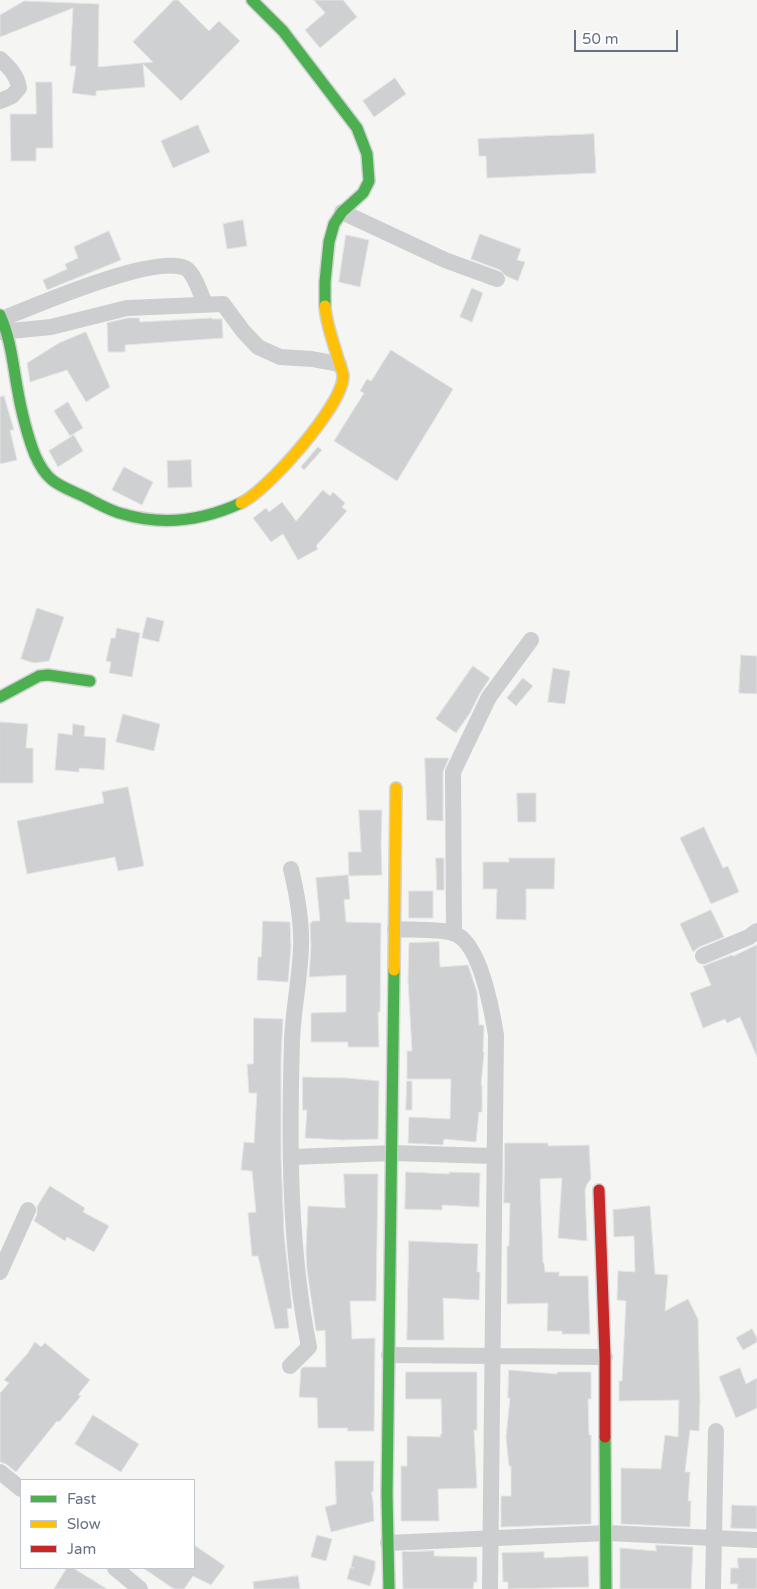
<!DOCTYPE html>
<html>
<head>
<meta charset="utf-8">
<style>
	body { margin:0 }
	#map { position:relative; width:757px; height:1589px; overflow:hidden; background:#f5f5f4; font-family:"Varela Round",sans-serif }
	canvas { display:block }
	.legend { position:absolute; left:20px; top:1479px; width:175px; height:90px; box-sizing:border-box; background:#fff; border:1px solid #c1c7ce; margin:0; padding:6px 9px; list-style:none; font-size:15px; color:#657284 }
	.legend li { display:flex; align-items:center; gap:10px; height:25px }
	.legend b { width:25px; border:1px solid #c1c7ce }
	.scale { position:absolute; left:574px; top:30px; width:104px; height:22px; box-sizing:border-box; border:2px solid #657284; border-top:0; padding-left:6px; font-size:15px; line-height:18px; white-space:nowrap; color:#657284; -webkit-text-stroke:4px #fff; paint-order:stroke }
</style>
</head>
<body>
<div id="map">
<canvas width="757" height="1589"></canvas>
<ul class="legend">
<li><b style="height:6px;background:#4caf50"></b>Fast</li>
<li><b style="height:6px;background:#ffc107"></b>Slow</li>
<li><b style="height:6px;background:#c62828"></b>Jam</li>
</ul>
<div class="scale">50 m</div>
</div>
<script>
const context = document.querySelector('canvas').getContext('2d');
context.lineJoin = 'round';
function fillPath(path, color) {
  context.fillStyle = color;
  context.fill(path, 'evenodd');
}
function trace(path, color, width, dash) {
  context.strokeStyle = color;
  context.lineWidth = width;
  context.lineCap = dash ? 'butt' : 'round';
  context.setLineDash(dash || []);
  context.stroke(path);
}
const building = new Path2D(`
	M174 0H178L209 31 219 21 240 41 181 101 143 64 145 87 96 91V96L72 93 76 66H70L73 8 0 37V15L24 1 99 4 98 67 153 62 133 42Z
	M314 0H343L357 17 320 48 305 30 325 13Z
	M395 78 406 94 374 117 363 101Z
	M36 82H52L53 148H36V161H11L10 114H36Z
	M198 125 210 152 173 168 161 141Z
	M594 134 596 173 487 178 486 156H479L478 139Z
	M243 220 247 246 227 249 223 224Z
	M109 231 121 260 47 290 43 280 67 269 65 264 78 258 74 247Z
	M480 234 521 249 517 260 525 262 518 281 506 276 500 270 471 259Z
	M346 235 369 240 360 287 339 282Z
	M472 288 483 293 472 322 460 317Z
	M128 318H139L140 322 212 318V319H222L223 338 125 345V352H108L107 323Z
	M86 332 110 387 86 402 67 370 30 382 27 363 59 343Z
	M391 350 453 389 397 481 334 441 364 393 360 391 367 379 371 381Z
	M4 396 14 430H10L17 460 0 464V397Z
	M68 402 83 428 70 436 54 411Z
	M74 435 83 451 58 467 49 451Z
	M318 447 322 450 304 470 301 467Z
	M191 460 192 487 168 488 167 461Z
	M124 467 153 482 142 505 112 490Z
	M323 490 330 496 333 492 345 503 342 507 347 511 316 546 318 549 298 560 283 534 271 542 253 518 266 508 269 512 282 502 296 521Z
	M37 608 64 617 49 661 34 663 21 659Z
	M147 617 164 621 159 642 142 638Z
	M117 628 140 633 132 677 109 673 111 662 106 661 111 638H115Z
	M741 655 757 656V694L739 693Z
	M473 666 490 678 480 693 470 713 456 733 436 719Z
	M553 668 570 671 565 704 548 702Z
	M523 678 533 686 516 706 507 698Z
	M123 714 160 724 154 751 116 742Z
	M0 722 28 724 26 748H33V783H0Z
	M73 724 85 726 84 736 106 738 104 770 79 768V772L55 770 58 733 72 735Z
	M425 758H449L443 772V821L427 820Z
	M128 787 144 866 118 871 115 857 27 874 17 821 104 803 102 792Z
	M517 793H536V822H518Z
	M359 810H382L381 845 382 875 349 876 348 852H361Z
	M704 827 723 868 728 866 739 892 711 904 680 838Z
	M436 858H444V890H437Z
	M509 858H555L554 889H526V920L496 919 497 889H483V862H509Z
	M348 875 350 899 344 900 346 922 381 923 380 1012H378L379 1047H348V1042H311V1013L346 1012V975L309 977 311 947 310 923H312V921H320L316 878Z
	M409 891H433V918H409Z
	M711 910 724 937 699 947 693 952 680 924Z
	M263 921 290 922 291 947 288 982 257 980 258 957H261Z
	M439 942 440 967 468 965 477 992 479 1025H484L483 1052 484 1053 481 1085H482V1112H479L476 1142 444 1139 443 1145 408 1143 409 1117 450 1119 451 1079H407V1051H412L408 980 409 943Z
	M757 945V1057L740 1017 727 1023 725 1019 703 1028 690 993 711 985 703 966 732 955 733 956Z
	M254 1018 283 1019 281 1058V1157L284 1234 292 1308 287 1309 289 1328 275 1329 258 1256H252L248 1213 256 1212 252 1171 241 1170 244 1142 254 1143 257 1093H249L247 1064H253Z
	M303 1077 346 1078 379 1081 378 1139 342 1140 305 1138 307 1110H303Z
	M407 1081H412V1110H406Z
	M505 1143H548V1146L589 1145 591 1179 587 1184 585 1190 587 1241 558 1238 562 1178 540 1179 543 1263H544L545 1272H559V1276H588L590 1334H562V1331H547L548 1303 507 1304V1246H509L510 1203H504Z
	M406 1172 449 1174V1172L480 1173 479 1207 442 1205V1210L405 1209Z
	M344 1174H378L376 1301H350L352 1339 375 1338 374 1431H347L348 1428H318L317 1398 299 1397 301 1369 303 1367H326L325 1330 316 1331 307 1270 306 1251 308 1206 345 1208Z
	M50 1186 85 1208 83 1212 109 1226 94 1252 67 1237 65 1241 34 1221 37 1214V1207Z
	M650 1206 655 1274 668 1275 665 1311 688 1299 698 1319 700 1400 699 1431 690 1430 685 1472H690L688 1501H691L690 1527 621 1524V1468L661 1469 665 1435 678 1437 679 1400 619 1401V1381H622L626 1301 617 1300 618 1271 635 1272 634 1236 614 1237 613 1210Z
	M409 1241 478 1244 477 1272H480L479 1300 443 1298 444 1340H407Z
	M752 1329 757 1338V1342L743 1350 736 1338Z
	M35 1342 41 1347 45 1343 90 1380 78 1395 81 1396 59 1422 57 1421 16 1472 6 1464 0 1462V1393L9 1383 4 1380 28 1353Z
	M740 1368 746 1384 757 1378V1408L736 1418 719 1377Z
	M509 1370 557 1374V1372H591V1399H588L589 1435H591V1524L501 1527V1496H511V1466H509L506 1437 510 1398H508Z
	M406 1372H477V1430H474L477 1488 438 1489 439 1521H401V1466H407V1436L441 1437 440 1434H442L441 1399H406Z
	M93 1415 139 1444 121 1472 75 1444Z
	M335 1461H374L373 1492H371L373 1501 374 1521 331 1532 325 1507 336 1504Z
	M732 1505 757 1506V1529L731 1528Z
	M317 1535 332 1539 326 1561 311 1557Z
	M194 1545 225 1566 211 1585 193 1576 184 1589H174L143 1568H194Z
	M656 1545 693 1547 691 1589H620V1548L656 1551Z
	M434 1551V1556L477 1557V1582H474L473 1589H403L402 1552Z
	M544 1552V1558L588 1556 589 1587 508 1589V1582H503L502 1553Z
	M354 1555 375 1561V1569L370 1586 347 1579 350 1568H354L351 1567Z
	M738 1558H757V1589H737L738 1584H730L731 1568H738Z
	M67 1568H73L107 1589H54Z
	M298 1576 300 1589H254L253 1582Z`);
fillPath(building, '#ced0d1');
trace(building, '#e4e4e4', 1);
const fast = new Path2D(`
	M252 0 283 31 357 128 367 154 369 181 363 193 342 212 334 224 329 242 325 282V306
	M0 315C11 339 13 366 18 392 21 410 28 438 35 455 47 483 59 485 85 497 97 503 110 511 123 514 163 526 204 520 241 503
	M0 697 39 676 48 675 90 681
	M605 1437 606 1589
	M389 1589 387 1494 394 970`);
const slow = new Path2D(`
	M241 503C267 491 344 404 343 376 343 372 340 366 339 362 334 344 326 324 325 306
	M394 970 396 788`);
const jam = new Path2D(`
	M599 1190 605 1357V1437`);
trace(fast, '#d2d3d4', 14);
trace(slow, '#d2d3d4', 14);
trace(jam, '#d2d3d4', 14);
trace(new Path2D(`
	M0 59C9 67 17 75 19 88L12 96 0 101
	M342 212 445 260 497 279
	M2 319C36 305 154 254 185 268 194 272 201 295 205 304
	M0 332 51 327 127 308 223 304 243 331 258 347 280 357 312 359 339 364
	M395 929C411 930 439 929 453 933 480 941 492 1011 496 1035L490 1589
	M454 933 453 772 489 697 531 640
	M703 956 749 937 757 931
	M292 1157 392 1153 494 1156
	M0 1272 28 1210
	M389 1355 605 1357
	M290 1366 309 1347C289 1247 289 1143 292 1041 293 1010 300 979 301 947 302 920 297 894 291 869
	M0 1472 21 1489
	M388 1543 607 1533 757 1540
	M115 1568 140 1589
	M713 1589 716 1431`), '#cdcecf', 16);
trace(fast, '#4caf50', 11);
trace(slow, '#ffc107', 11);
trace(jam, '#c62828', 11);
</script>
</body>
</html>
